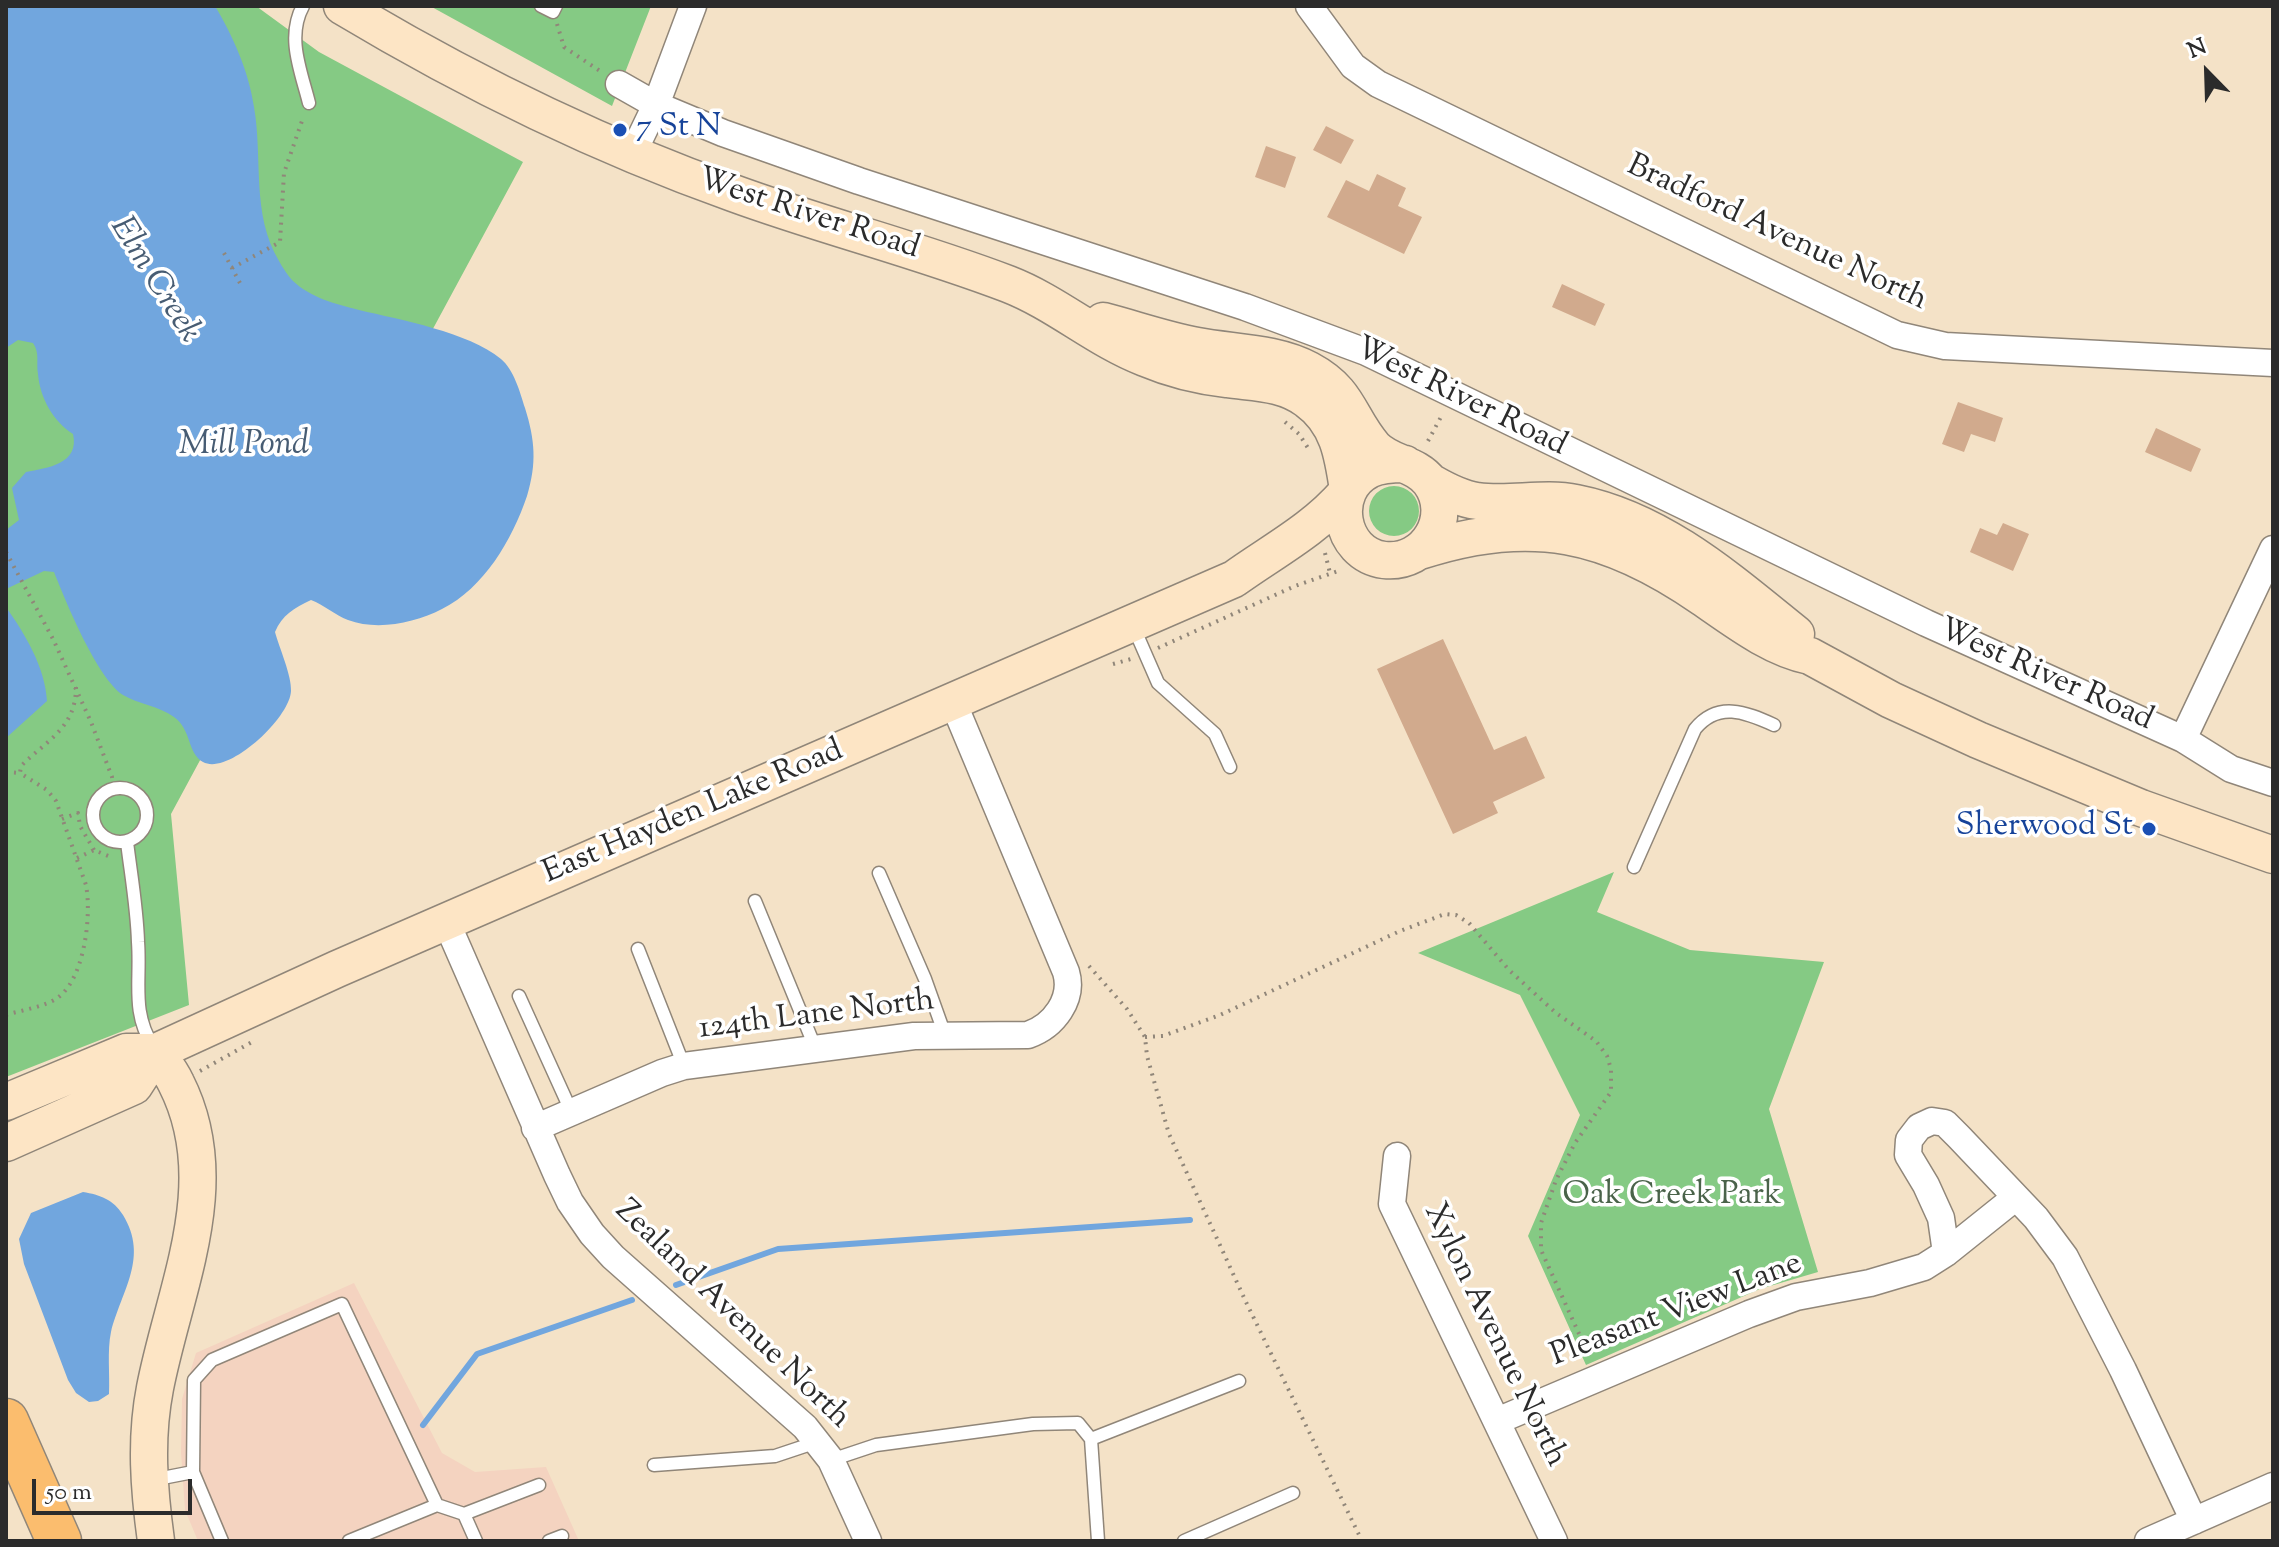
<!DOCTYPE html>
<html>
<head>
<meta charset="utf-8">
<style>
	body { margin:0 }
	#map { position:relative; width:2279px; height:1547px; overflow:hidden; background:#f4e2c7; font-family:"Sorts Mill Goudy",serif }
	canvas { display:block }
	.frame { position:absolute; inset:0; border:8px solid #2b2b2b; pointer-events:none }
	.north { position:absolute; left:2167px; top:32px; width:80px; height:80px; -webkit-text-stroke:6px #fff; paint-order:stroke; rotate:337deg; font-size:22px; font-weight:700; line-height:32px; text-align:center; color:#2b2b2b }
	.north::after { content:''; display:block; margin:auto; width:28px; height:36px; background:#2b2b2b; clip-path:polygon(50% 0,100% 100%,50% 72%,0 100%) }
	.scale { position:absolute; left:32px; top:1479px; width:160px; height:36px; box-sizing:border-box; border:4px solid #2b2b2b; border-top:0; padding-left:10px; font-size:24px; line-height:28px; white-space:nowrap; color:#2b2b2b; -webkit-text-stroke:6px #fff; paint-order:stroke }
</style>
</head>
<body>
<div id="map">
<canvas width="2279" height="1547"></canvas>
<div class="frame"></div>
<div class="north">N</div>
<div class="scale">50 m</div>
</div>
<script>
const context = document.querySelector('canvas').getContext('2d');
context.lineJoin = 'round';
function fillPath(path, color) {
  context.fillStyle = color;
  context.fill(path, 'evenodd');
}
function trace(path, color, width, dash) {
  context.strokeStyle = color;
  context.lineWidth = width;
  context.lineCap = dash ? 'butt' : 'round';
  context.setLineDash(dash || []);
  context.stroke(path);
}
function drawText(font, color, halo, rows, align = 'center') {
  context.font = font + ' "Sorts Mill Goudy",serif';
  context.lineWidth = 7;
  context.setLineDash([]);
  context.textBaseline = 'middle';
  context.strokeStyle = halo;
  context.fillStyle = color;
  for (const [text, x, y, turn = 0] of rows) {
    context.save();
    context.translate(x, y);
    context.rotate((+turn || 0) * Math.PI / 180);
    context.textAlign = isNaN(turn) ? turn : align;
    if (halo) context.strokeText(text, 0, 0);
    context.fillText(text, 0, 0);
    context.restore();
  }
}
fillPath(new Path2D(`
	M354 1283 442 1453 475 1472 546 1467 579 1541H198L185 1510 181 1452 182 1399 196 1353Z`), '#f4d3c0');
fillPath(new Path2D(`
	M6 6H256L319 52 523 162 171 814 189 1005 6 1077Z
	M430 6H651L612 106Z
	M1369 511a25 25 0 1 1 50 0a25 25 0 1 1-50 0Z
	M1614 872 1597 912 1690 950 1824 962 1769 1109 1818 1272 1760 1289 1586 1365 1528 1236 1580 1115 1520 995 1418 953Z`), '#85ca84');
fillPath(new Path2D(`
	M6 6H215C233 36 249 72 254 107 263 159 251 214 279 261 283 268 288 276 293 281 311 298 336 304 359 310 401 320 468 332 501 359 514 370 520 392 525 408 535 440 537 463 527 496 512 540 484 588 442 609 415 623 377 631 348 620 335 615 324 605 311 600 294 608 282 615 275 632 279 647 292 676 291 691 290 718 228 776 203 762 187 753 192 730 174 717 159 706 138 704 123 695 97 678 66 602 54 572L44 571 6 589V530L19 520 12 488 26 472C47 468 80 464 73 434 53 421 40 398 38 374 36 362 40 353 33 343L18 340 6 348Z
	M6 607C25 634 45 667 47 701L6 738Z
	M83 1192C100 1195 113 1199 123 1215 149 1258 122 1289 111 1332 107 1351 110 1374 109 1394L98 1401 89 1402 76 1393 68 1380 24 1264 19 1239 31 1213Z`), '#71a6de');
trace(new Path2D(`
	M676 1285 778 1249 1190 1220
	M423 1425 477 1354 632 1300`), '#71a6de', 6);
fillPath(new Path2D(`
	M1326 126 1354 140 1341 164 1313 150Z
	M1266 146 1296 157 1285 188 1255 177Z
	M1377 174 1406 188 1398 206 1422 217 1404 254 1327 217 1346 180 1369 191Z
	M1562 284 1605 304 1595 326 1552 307Z
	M1958 402 2003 418 1995 442 1971 434 1964 452 1942 444Z
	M2156 428 2201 449 2191 472 2145 452Z
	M2003 523 2029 534 2013 571 1970 552 1980 528 1997 535Z
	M1443 639 1494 750 1526 736 1545 778 1493 802 1498 813 1453 834 1377 669Z`), '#d1aa8d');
const lane = new Path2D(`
	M303 6C286 37 301 71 309 103
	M541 6 553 12 556 6
	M1134 628 1158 683 1215 734 1230 767
	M93 815a27 27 0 1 1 54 0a27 27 0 1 1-54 0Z
	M127 842C131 875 137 908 138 942 141 981 131 1012 153 1046
	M1634 867 1695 729C1718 701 1745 712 1774 725
	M879 873 925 979 945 1035
	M755 901 815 1047
	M638 949 684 1066
	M519 996 572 1113
	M831 1460 876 1445 1033 1424 1078 1423 1091 1439
	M654 1465 775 1456 817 1442
	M152 1480 193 1472
	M437 1505 464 1514 476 1541
	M464 1514 539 1485
	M222 1541 193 1472 194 1380 212 1360 342 1304 437 1505 349 1541
	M549 1541 562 1536
	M1098 1541 1091 1439 1239 1381
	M1184 1541 1293 1493`);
const street = new Path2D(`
	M1309 6 1353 66 1378 84 1897 335 1945 346 2273 363
	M619 84 656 105 723 133 859 181 1245 307 1366 352 1926 623 2183 739 2231 769 2273 783
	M632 155 656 105 693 6
	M2183 739 2273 549
	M446 921 557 1175 570 1202 592 1234 613 1257 805 1427 831 1460 868 1541
	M535 1128 662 1073 684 1066 914 1036 1028 1035C1054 1026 1074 999 1066 972L953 702
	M1397 1156 1392 1204 1554 1541
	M1946 1253 1941 1218 1926 1185 1908 1155 1909 1140 1919 1127 1932 1121 1945 1123 1959 1137 2036 1218 2065 1257 2123 1370 2194 1521
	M1497 1421 1749 1314 1796 1297 1870 1283 1924 1267 1946 1253 2016 1197
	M2148 1541 2273 1486`);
const secondary = new Path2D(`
	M342 6C467 81 595 144 733 193 823 226 917 249 1008 284 1057 303 1096 339 1145 358 1171 369 1199 376 1227 379 1255 383 1283 382 1307 400 1338 422 1343 455 1348 490
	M1103 321C1134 329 1165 340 1197 346 1234 353 1275 352 1309 370 1350 392 1348 417 1374 447 1390 464 1416 463 1430 482 1455 516 1427 565 1384 560 1339 554 1329 490 1369 470 1380 464 1393 464 1405 464
	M1432 483C1446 491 1461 499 1477 501 1510 506 1543 496 1576 503 1662 520 1730 581 1796 634
	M1420 551C1530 515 1608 532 1703 598 1735 620 1771 648 1810 656L1891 700 1978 740 2141 808 2273 855
	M6 1102 126 1052H156L337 969 1234 579C1273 551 1314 530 1346 493
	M6 1143 134 1086 156 1052
	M156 1541C149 1490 145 1439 155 1388 174 1289 227 1183 176 1083 171 1072 163 1062 156 1052`);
const highway = new Path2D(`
	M6 1421 59 1541`);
trace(lane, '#908679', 15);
trace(street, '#908679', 29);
trace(secondary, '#908679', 39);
trace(highway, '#908679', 47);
trace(new Path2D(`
	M557 24 564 47 600 71
	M224 253 241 285
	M232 268 280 242 284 173 303 118
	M1285 422 1299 434 1308 448
	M1428 441 1442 415
	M6 552 53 639 91 722 112 777 113 788
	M1325 553 1330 573
	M1158 648 1295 586 1341 570
	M1113 664 1131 659
	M6 772 20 773
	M62 819 78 813 80 826 94 850
	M77 858 94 850 111 857
	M1089 966 1127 1009 1145 1037 1147 1056 1169 1134 1246 1302 1362 1541
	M6 1015C22 1010 39 1008 54 1000 84 984 92 917 86 885L56 801 47 790 20 773 21 766C47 740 76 728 76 687
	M1145 1037 1163 1036 1220 1015 1400 931 1445 914 1456 915 1469 923 1509 970 1556 1013 1596 1041 1607 1056 1611 1069V1092L1575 1143 1556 1180 1541 1223V1250L1590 1358
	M200 1071 252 1042`), '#908679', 4, [2, 6]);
trace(lane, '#fff', 12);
trace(street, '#fff', 26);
trace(secondary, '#fde5c5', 36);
trace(highway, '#fbbd6e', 44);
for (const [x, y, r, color] of [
	[620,130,8,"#1a4fb4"],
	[2149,829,8,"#1a4fb4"]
]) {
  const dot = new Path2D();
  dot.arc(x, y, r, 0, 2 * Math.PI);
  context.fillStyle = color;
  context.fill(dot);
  trace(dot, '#fff', 3);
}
drawText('32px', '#164399', '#fff', [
	["7 St N",636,130],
	["Sherwood St",2133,829,"right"]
], 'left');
drawText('32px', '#2b2b2b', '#fff', [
	["West River Road",808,216,18],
	["Bradford Avenue North",1776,235,25],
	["West River Road",1460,399,26],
	["West River Road",2045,677,24],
	["East Hayden Lake Road",694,814,-23],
	["124th Lane North",817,1017,-7],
	["Pleasant View Lane",1677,1312,-21],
	["Zealand Avenue North",731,1316,44],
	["Xylon Avenue North",1493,1336,64]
]);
drawText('32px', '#4a634a', '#fff', [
	["Oak Creek Park",1672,1198]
]);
drawText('italic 34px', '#475c73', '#fff', [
	["Elm Creek",153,281,58],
	["Mill Pond",244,447]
]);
</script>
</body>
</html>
